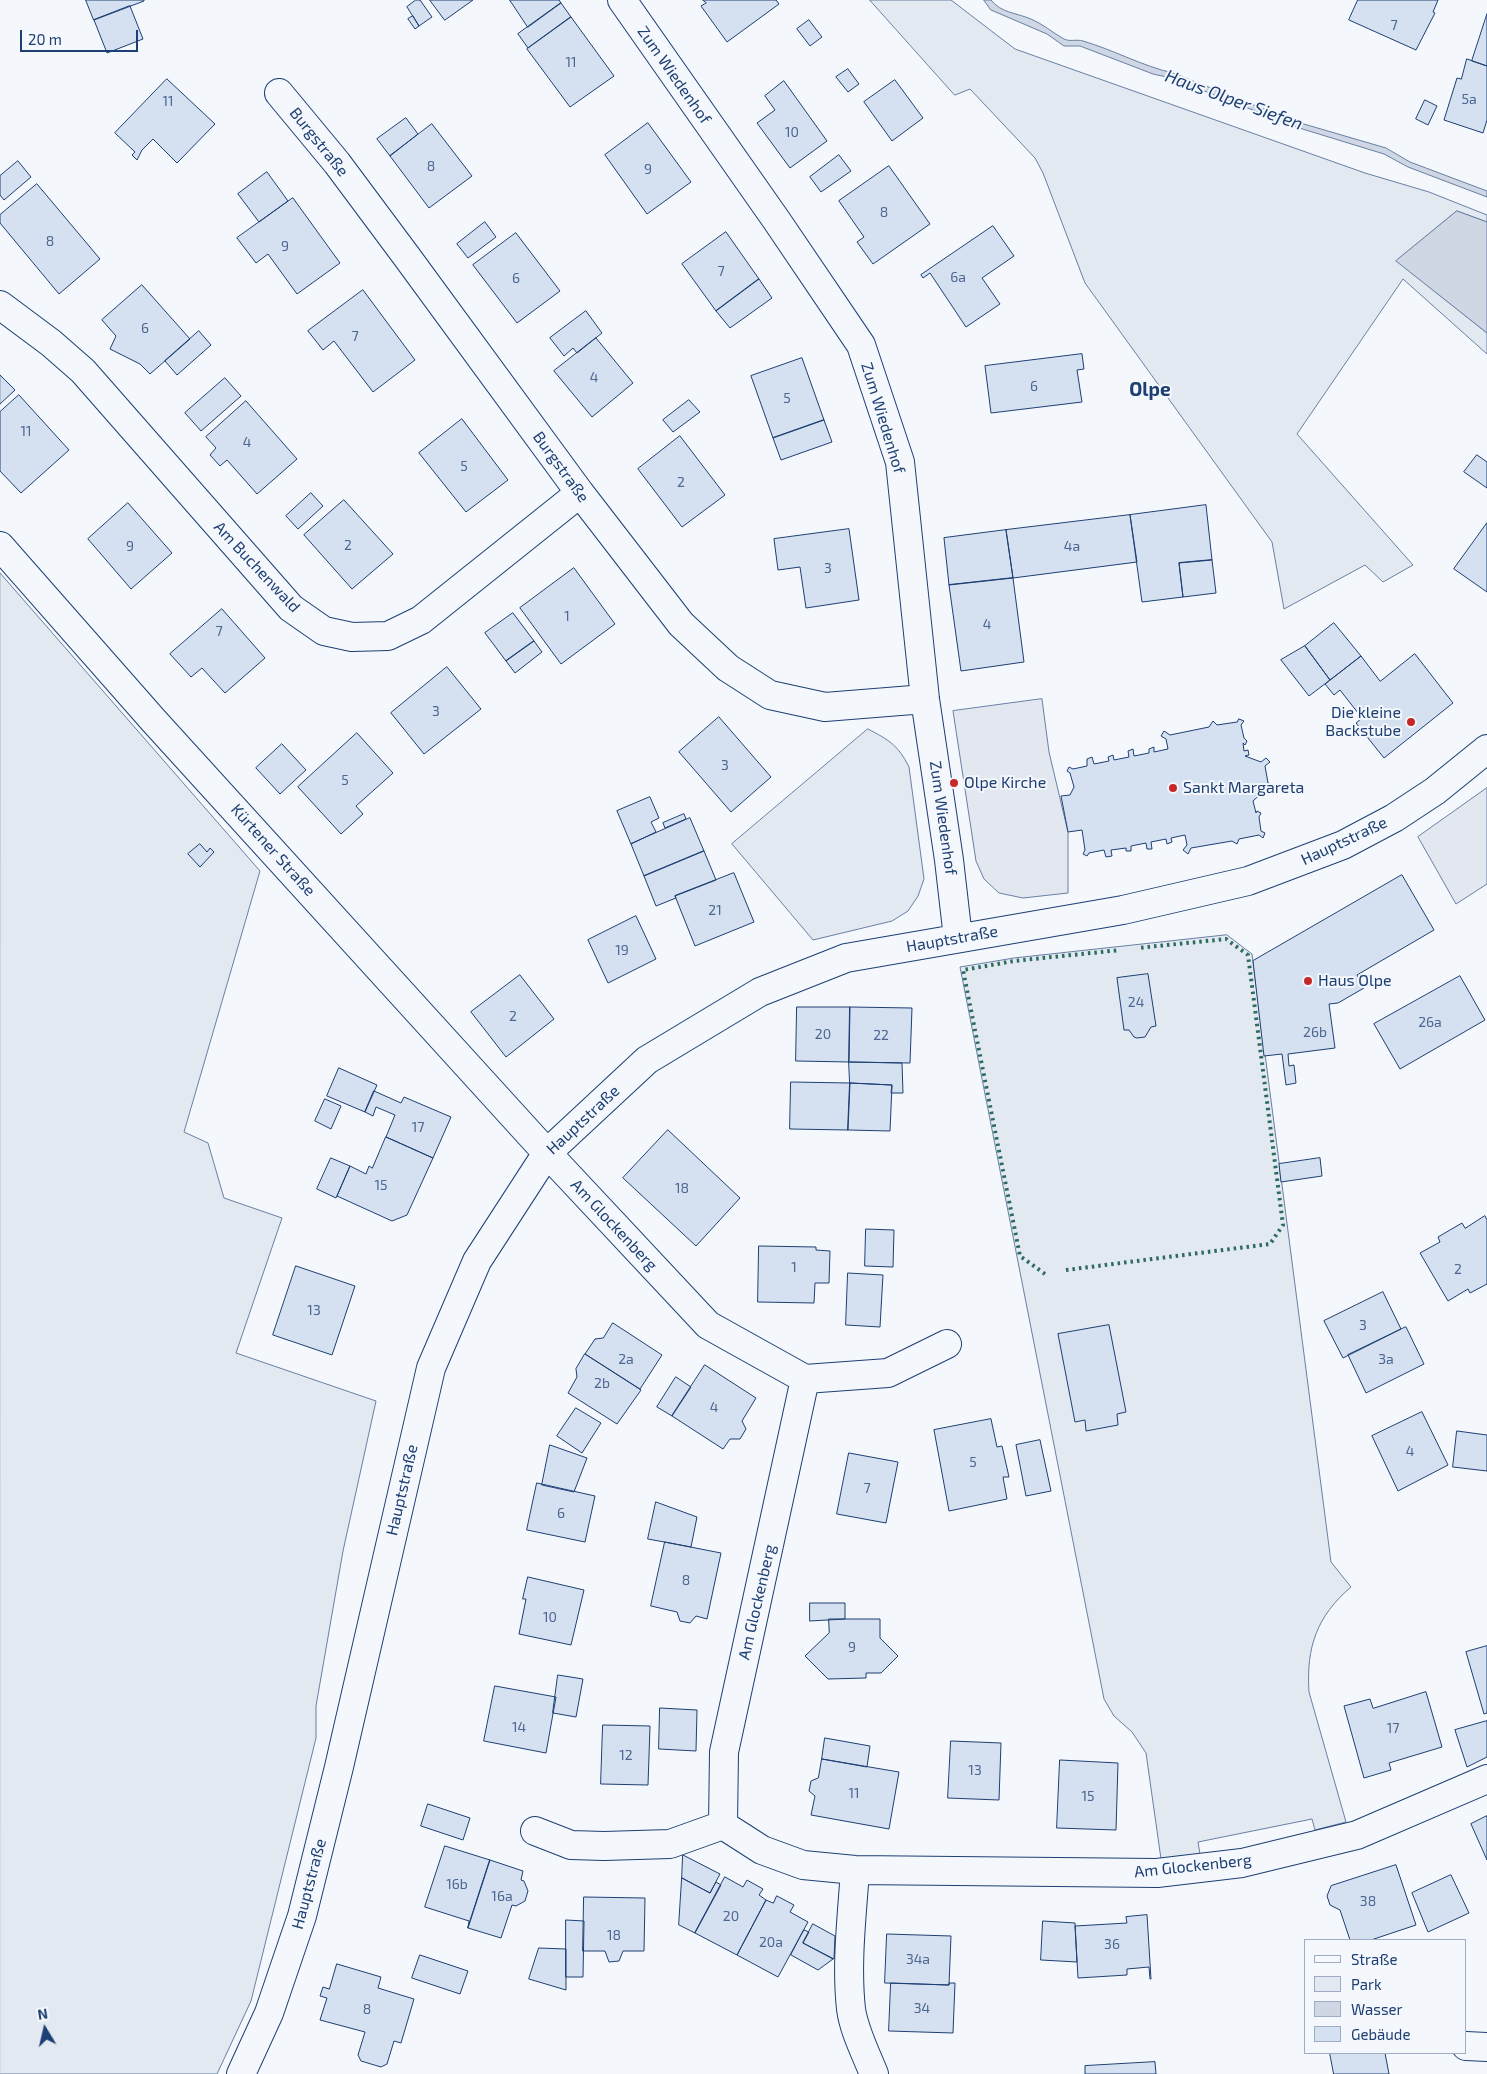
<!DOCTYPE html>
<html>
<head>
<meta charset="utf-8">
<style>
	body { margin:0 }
	#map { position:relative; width:1487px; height:2074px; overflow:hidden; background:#f4f7fb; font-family:"Exo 2",sans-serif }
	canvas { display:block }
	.legend { position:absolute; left:1304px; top:1939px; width:162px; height:115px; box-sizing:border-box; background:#f4f7fb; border:1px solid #9eadc5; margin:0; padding:6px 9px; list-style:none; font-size:15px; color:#1d3f73 }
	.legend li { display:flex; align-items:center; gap:10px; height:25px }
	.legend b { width:25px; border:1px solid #9eadc5 }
	.north { position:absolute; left:20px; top:2004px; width:50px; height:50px; -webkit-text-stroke:4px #f4f7fb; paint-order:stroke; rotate:351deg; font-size:14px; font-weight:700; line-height:20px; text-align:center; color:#1d3f73 }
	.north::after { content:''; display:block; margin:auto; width:18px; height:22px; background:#1d3f73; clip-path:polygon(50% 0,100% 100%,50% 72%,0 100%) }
	.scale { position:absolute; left:20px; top:30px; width:118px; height:22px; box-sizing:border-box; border:2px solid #1d3f73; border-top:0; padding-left:6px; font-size:15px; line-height:18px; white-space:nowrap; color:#1d3f73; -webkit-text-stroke:4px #f4f7fb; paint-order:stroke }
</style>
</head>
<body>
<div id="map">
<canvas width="1487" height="2074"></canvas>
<ul class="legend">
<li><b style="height:6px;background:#f4f7fb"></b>Straße</li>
<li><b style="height:14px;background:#e3e9f0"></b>Park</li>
<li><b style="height:14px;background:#cfd7e4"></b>Wasser</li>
<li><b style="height:14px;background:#d5e0f0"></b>Gebäude</li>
</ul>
<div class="north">N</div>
<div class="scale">20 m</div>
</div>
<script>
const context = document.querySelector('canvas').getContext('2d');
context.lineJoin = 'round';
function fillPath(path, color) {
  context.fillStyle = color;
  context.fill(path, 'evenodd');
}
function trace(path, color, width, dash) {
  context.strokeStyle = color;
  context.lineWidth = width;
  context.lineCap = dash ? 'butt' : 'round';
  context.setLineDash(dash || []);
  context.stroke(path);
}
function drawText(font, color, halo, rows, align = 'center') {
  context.font = font + ' "Exo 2",sans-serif';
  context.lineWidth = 4;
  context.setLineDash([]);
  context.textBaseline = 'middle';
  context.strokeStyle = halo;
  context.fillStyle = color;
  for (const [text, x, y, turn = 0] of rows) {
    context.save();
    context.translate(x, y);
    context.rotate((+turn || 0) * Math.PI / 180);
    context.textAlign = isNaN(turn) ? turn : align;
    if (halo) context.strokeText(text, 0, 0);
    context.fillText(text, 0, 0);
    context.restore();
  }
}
const green = new Path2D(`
	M870 0H951L1015 49 1365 173 1429 192 1487 215V222L1457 211 1397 261 1487 333V354L1403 279 1297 434 1413 565 1383 582 1365 565 1284 609 1272 542 1085 283 1043 173 1035 158 970 89 955 95Z
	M0 573 260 871 184 1132 208 1143 224 1198 282 1218 236 1353 376 1401 343 1551 316 1706V1738L251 2001 217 2074H0Z
	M868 729C889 740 898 745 909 767L924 879 918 896 908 911 892 921 813 940 732 844Z
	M1227 935 1252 954 1331 1562 1351 1587C1317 1616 1306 1647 1309 1692L1346 1822 1315 1830 1312 1819 1198 1842 1200 1854 1161 1859 1146 1753 1132 1732 1114 1716 1104 1699 960 967 1014 958Z`);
fillPath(green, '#e3e9f0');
trace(green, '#687fa3', 1);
const parking = new Path2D(`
	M1042 699 1049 752 1068 832V893L1023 898 999 893 984 879 976 861 953 711Z
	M1487 788V884L1456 904 1418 837Z`);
fillPath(parking, '#e3e8f0');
trace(parking, '#687fa3', 1);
const water = new Path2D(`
	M984 0H991C1001 13 1017 13 1031 19 1043 24 1053 33 1064 39 1070 42 1077 39 1083 41 1114 50 1142 66 1173 73L1297 122 1386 148 1410 162 1487 191V197L1408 167 1384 154 1296 127 1171 78 1153 74 1080 46H1064L1047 34 991 10Z
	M1457 211 1487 222V333L1396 261Z`);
fillPath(water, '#cfd7e4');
trace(water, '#687fa3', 1);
const building = new Path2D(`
	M86 0H144V1L94 20Z
	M416 0H420L432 17 419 26 407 7Z
	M430 0H473L445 20Z
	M510 0H559L561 3 528 27Z
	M703 0H776L779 4 727 42 701 6 706 3Z
	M1358 0H1438L1433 12 1435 13 1416 50 1349 20Z
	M561 3 571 17 528 48 518 34Z
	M130 6 143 39 107 53 94 20Z
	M1487 14V66L1472 61Z
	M413 16 419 26 415 29 408 19Z
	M571 17 614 76 570 107 527 49Z
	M809 20 822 37 810 46 797 29Z
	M1467 59 1487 66V120L1483 133 1444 120 1457 78 1461 79Z
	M848 69 859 84 848 92 836 77Z
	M167 79 215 124 177 163 153 139 142 150 137 160 132 155 135 152 115 133Z
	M895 80 923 118 892 141 864 102Z
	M784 81 827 141 790 168 757 123 775 110 765 96Z
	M1425 100 1437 106 1428 125 1416 119Z
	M406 118 418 134 390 156 377 139Z
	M648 123 691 182 647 214 605 155Z
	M432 124 472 176 429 208 390 156Z
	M839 155 851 171 821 192 810 177Z
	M18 161 31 177 4 200 0 195V176Z
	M889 166 930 224 873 264 857 242 864 237 839 201Z
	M267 172 288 201 259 222 238 194Z
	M37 184 100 259 59 294 0 223V215Z
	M293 198 340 263 297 294 268 254 256 263 237 238Z
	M485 222 496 237 468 258 457 244Z
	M993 226 1014 256 982 278 1000 304 966 327 930 273 923 278 921 275Z
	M726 232 759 279 716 311 682 264Z
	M516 233 560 291 517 323 473 265Z
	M759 279 772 298 730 328 716 311Z
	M142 285 190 339 150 374 140 364 110 349 116 336 102 320Z
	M363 290 415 360 373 392 334 341 323 350 308 331Z
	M586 311 602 333 577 353 573 348 564 356 550 338Z
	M199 331 211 345 177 375 165 361Z
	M596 338 633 383 592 417 554 371Z
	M1082 354 1084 369 1077 370 1082 402 991 413 985 366Z
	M802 358 824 420 773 438 751 376Z
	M0 375 15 390 0 404Z
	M225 378 241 396 201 431 185 413Z
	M19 395 69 450 21 493 0 471V412Z
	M689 400 700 412 673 432 663 420Z
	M246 401 297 459 257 494 227 460 220 466 210 455 216 448 206 437Z
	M462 419 508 480 466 512 419 453Z
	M824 420 832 442 781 460 773 438Z
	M680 436 725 495 682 527 638 469Z
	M1477 455 1487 462V488L1464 472Z
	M311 493 323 506 298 529 286 516Z
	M344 500 393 554 352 589 304 535Z
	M128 503 172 553 131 589 88 539Z
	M1206 505 1212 560 1179 563 1183 597 1142 602 1130 515Z
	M1130 515 1137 562 1013 578 1006 530Z
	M1487 523V592L1454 569Z
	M849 529 859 600 806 608 800 567 778 570 774 539Z
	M1006 530 1013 578 949 585 944 538Z
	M1212 560 1216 593 1183 597 1179 563Z
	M574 568 615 624 561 664 520 608Z
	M1013 578 1024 662 961 671 949 585Z
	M222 609 265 658 225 693 202 668 191 677 170 654Z
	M513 613 534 641 506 661 485 633Z
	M1334 623 1361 656 1330 680 1305 646Z
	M534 641 542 652 515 673 506 661Z
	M1305 646 1330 680 1309 696 1281 660Z
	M1415 654 1453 703 1384 758 1356 723 1362 718 1340 690 1334 695 1325 684 1361 656 1380 681Z
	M447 667 481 709 424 754 391 713Z
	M719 717 771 777 731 812 679 752Z
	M1239 719 1244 721 1241 725 1244 738 1247 741 1245 745 1243 743 1244 751 1248 750 1249 755 1245 756 1261 762 1266 758 1270 762 1265 766 1268 783 1274 785 1273 791 1266 789 1253 801 1256 813 1257 811 1261 813 1259 817 1261 831 1265 833 1263 838 1259 835 1239 839 1237 844 1232 841 1191 848 1188 854 1183 850 1187 845 1185 835 1171 838 1172 842 1167 844 1166 839 1151 842 1152 849H1147L1146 843 1131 846V851H1126V848L1111 850 1112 856 1106 857 1104 850 1089 853 1087 856 1083 854 1085 850 1082 830 1068 832 1061 796 1070 795 1074 787 1070 773 1067 771 1069 767 1073 769 1087 766V759L1092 757 1094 764 1109 761 1108 757 1113 755 1114 760 1129 757 1128 751 1133 749 1134 756 1149 753V749L1154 747V752L1168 749 1166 739 1161 736 1164 731 1170 735 1209 727 1213 721 1217 725 1237 722Z
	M357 733 393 773 356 806 363 814 341 834 298 787Z
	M282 744 306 770 280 794 256 768Z
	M650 797 659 818 651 822 656 832 631 844 617 811Z
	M684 814 686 819 665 828 663 823Z
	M690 818 704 851 644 876 631 844Z
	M200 844 207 852 210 848 214 852 200 867 188 854Z
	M704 851 716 880 675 896 676 898 656 906 644 876Z
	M734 873 754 922 695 946 675 896Z
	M1402 875 1434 930 1357 975 1364 988 1338 1003 1329 1004 1335 1048 1288 1054 1289 1066 1294 1065 1296 1083 1286 1085 1282 1054 1264 1056 1253 961Z
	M636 916 656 959 608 983 588 940Z
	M1148 974 1156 1026 1151 1027 1145 1037 1137 1038 1134 1037 1129 1030H1124L1117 978Z
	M520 975 554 1019 506 1057 471 1012Z
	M1460 976 1485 1020 1400 1069 1374 1024Z
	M797 1007H850L849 1062 796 1061Z
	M850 1007 912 1008 910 1063 849 1062Z
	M849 1062 902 1063 903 1093H891L892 1085 850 1083Z
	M339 1068 377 1085 365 1112 327 1096Z
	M791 1082 850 1083 848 1130 790 1129Z
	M850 1083 892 1085 890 1131 848 1130Z
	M374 1091 401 1103 404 1097 451 1117 433 1158 386 1137 395 1115 376 1107 373 1116 365 1112Z
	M325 1099 341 1106 331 1129 315 1121Z
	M668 1130 740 1198 696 1246 623 1178Z
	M386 1137 433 1158 407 1215 392 1221 337 1196 350 1166 366 1174 369 1166 372 1168Z
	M331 1158 350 1166 336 1198 317 1189Z
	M1320 1158 1322 1176 1281 1182 1279 1164Z
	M1485 1216 1487 1220V1284L1470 1293 1468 1289 1448 1301 1420 1253 1440 1242 1438 1237 1462 1223 1465 1228Z
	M866 1229 894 1230 893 1267 865 1266Z
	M759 1246 816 1247V1250L830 1251 829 1283H815L814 1303 758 1302Z
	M296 1266 355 1286 332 1355 273 1335Z
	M848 1273 883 1275 880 1327 846 1325Z
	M1383 1292 1401 1329 1343 1358 1324 1321Z
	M613 1323 662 1355 640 1389 585 1354 595 1339 603 1338Z
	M1109 1325 1126 1412 1117 1414 1118 1425 1086 1431 1085 1420 1075 1422 1058 1334Z
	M1406 1327 1424 1364 1366 1393 1348 1355Z
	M585 1354 641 1390 617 1424 568 1393 577 1377 576 1369Z
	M705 1365 756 1398 742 1421 746 1429 740 1439H730L723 1449 672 1416Z
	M676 1377 691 1387 672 1416 657 1407Z
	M576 1408 601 1423 582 1453 557 1436Z
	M1422 1412 1448 1465 1398 1491 1372 1436Z
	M991 1419 997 1447 1002 1446 1009 1477H1003L1007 1499 949 1511 934 1430Z
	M1457 1431 1487 1435V1471L1453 1467Z
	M1040 1440 1051 1491 1026 1496 1016 1445Z
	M550 1445 587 1458 574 1492 542 1485Z
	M849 1453 898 1462 886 1523 837 1514Z
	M537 1483 595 1496 585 1542 527 1530Z
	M656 1502 697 1517 691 1547 648 1539Z
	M665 1542 721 1553 707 1619 696 1616 690 1623 680 1621 677 1612 651 1606Z
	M528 1577 584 1590 571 1645 519 1634 526 1599H523Z
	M810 1603H845V1619L810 1621Z
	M829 1619H880V1638L898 1656 881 1673H866V1678L828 1679 805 1656 829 1633Z
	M1487 1646V1713L1484 1714 1466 1652Z
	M558 1675 583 1679 576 1717 553 1713Z
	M495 1686 556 1697 546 1753 484 1741Z
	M1426 1692 1442 1747 1389 1763 1391 1770 1364 1778 1344 1706 1370 1699 1373 1708Z
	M660 1708 697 1710 696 1751 659 1749Z
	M1487 1721V1757L1467 1767 1455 1730Z
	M603 1725 650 1726 648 1785 601 1784Z
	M825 1738 870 1746 867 1767 822 1759Z
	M951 1741 1001 1743 999 1800 948 1798Z
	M822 1759 899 1772 889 1829 811 1815 815 1796 809 1791 811 1781 818 1778Z
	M1060 1760 1118 1763 1116 1830 1057 1828Z
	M428 1804 470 1818 463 1840 421 1826Z
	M1487 1816V1860L1471 1824Z
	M445 1846 490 1860 468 1928 469 1921 425 1907Z
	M683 1855 720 1874 710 1893 682 1878Z
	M490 1860 523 1871 521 1880 524 1881 528 1891 525 1901 516 1906 512 1905 501 1938 468 1928Z
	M1396 1865 1416 1925 1371 1940H1350L1340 1910 1330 1905 1327 1896 1331 1886Z
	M1451 1875 1469 1913 1428 1932 1412 1893Z
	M725 1877 743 1887 747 1880 763 1889 759 1895 766 1900 737 1955 695 1933Z
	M682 1878 710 1893 716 1882 721 1885 695 1933 679 1925Z
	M777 1896 794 1905 790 1912 808 1922 778 1977 737 1955 766 1900 773 1903Z
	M584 1897 645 1898 644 1951H623L619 1961 609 1962 605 1951H583Z
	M1147 1915 1151 1979H1150L1149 1967 1127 1969V1975L1078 1978 1075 1926 1127 1923 1126 1917Z
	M566 1920 584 1921 583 1977H566Z
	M1043 1921 1075 1923 1077 1962 1041 1960Z
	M813 1924 835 1936 834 1959 803 1943Z
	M804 1930 809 1932 803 1943 833 1959 818 1970 791 1955Z
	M887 1934 951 1936 949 1985 885 1983Z
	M539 1948 566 1949V1990L529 1979Z
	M420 1955 468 1971 460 1994 412 1978Z
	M337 1964 381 1977 378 1988 414 1999 401 2043 394 2041 387 2064 381 2067 361 2061 358 2055 365 2032 320 2020 327 1998 320 1996 323 1987 329 1989Z
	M891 1983 949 1985V1983H955L953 2033 889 2031Z
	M1330 2053H1385L1389 2074H1334Z
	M1155 2062 1156 2074H1085V2066Z`);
fillPath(building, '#d5e0f0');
trace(building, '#1d3f73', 1);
const minor = new Path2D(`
	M622 0 777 221 861 345 900 462 925 699 949 860 958 938
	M279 93 337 163 407 257 580 493 681 624 728 668 770 695 825 707 925 699
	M0 305 51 343 83 371 291 608 324 631 352 637 388 636 421 620 580 493
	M0 546 154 721 547 1153 708 1325 805 1379 724 1752 723 1825 762 1850 803 1865 855 1870 1157 1873 1242 1863 1357 1835 1487 1779
	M805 1379 888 1373 947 1344
	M535 1831 571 1845 604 1846 670 1844 723 1825
	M855 1870C852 1916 846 1963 851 2009 854 2031 866 2054 874 2074
	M1466 2046 1487 2047
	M241 2074 269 2013 302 1916 339 1767 431 1368 477 1261 547 1153 647 1060 760 992 846 958 1123 910 1248 881 1343 845 1394 818 1435 791 1487 749`);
trace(minor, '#1d3f73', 30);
trace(minor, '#f4f7fb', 28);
trace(new Path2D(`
	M1066 1270 1270 1244 1283 1225 1248 955 1226 939 1138 948
	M1045 1274 1020 1256 963 970 1014 961 1120 950`), '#2c6c60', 4, [2.5, 4]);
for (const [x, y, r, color] of [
	[1411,722,5,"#c62828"],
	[954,783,5,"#c62828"],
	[1173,788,5,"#c62828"],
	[1308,981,5,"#c62828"]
]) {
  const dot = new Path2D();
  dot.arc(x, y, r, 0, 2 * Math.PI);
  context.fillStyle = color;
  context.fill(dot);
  trace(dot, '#f4f7fb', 2);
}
drawText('14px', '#4b6792', null, [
	["7",1394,25],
	["11",571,62],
	["5a",1469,99],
	["11",168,101],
	["10",792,132],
	["8",431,166],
	["9",648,169],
	["8",884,212],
	["8",50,241],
	["9",285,246],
	["7",721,271],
	["6a",958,277],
	["6",516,278],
	["6",145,328],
	["7",355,336],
	["4",594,377],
	["6",1034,386],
	["5",787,398],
	["11",26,431],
	["4",247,442],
	["5",464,466],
	["2",681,482],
	["2",348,545],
	["9",130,546],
	["4a",1072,546],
	["3",828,568],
	["1",567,616],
	["4",987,624],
	["7",219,631],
	["3",436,711],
	["3",725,765],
	["5",345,780],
	["21",715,910],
	["19",622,950],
	["24",1136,1002],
	["2",513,1016],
	["26a",1430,1022],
	["26b",1315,1032],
	["20",823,1034],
	["22",881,1035],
	["17",418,1127],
	["15",381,1185],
	["18",682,1188],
	["1",794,1267],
	["2",1458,1269],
	["13",314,1310],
	["3",1363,1325],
	["2a",626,1359],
	["3a",1386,1359],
	["2b",602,1383],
	["4",714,1407],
	["4",1410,1451],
	["5",973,1462],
	["7",867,1488],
	["6",561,1513],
	["8",686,1580],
	["10",550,1617],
	["9",852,1647],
	["14",519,1727],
	["17",1393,1728],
	["12",626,1755],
	["13",975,1770],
	["11",854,1793],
	["15",1088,1796],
	["16b",457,1884],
	["16a",502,1896],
	["38",1368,1901],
	["20",731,1916],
	["18",614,1935],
	["20a",771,1942],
	["36",1112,1944],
	["34a",918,1959],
	["34",922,2008],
	["8",367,2009]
]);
drawText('16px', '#1d3f73', '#f4f7fb', [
	["Zum Wiedenhof",674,75,55],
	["Burgstraße",319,142,51],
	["Zum Wiedenhof",883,418,73],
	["Burgstraße",561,467,54],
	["Am Buchenwald",257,567,47],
	["Zum Wiedenhof",943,818,82],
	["Hauptstraße",1344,841,-25],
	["Kürtener Straße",273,850,48],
	["Hauptstraße",952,939,-10],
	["Hauptstraße",583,1120,-43],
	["Am Glockenberg",614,1225,47],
	["Hauptstraße",402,1490,-77],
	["Am Glockenberg",757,1602,-77],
	["Am Glockenberg",1193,1866,-6],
	["Hauptstraße",309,1884,-75]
]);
drawText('16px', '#1d3f73', '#f4f7fb', [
	["Die kleine",1401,713,"right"],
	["Backstube",1401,731,"right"],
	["Olpe Kirche",964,783],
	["Sankt Margareta",1183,788],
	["Haus Olpe",1318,981]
], 'left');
drawText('italic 18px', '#1d3f73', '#f4f7fb', [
	["Haus Olper Siefen",1234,100,20]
]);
drawText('bold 19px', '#1d3f73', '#f4f7fb', [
	["Olpe",1150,390]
]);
</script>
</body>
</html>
